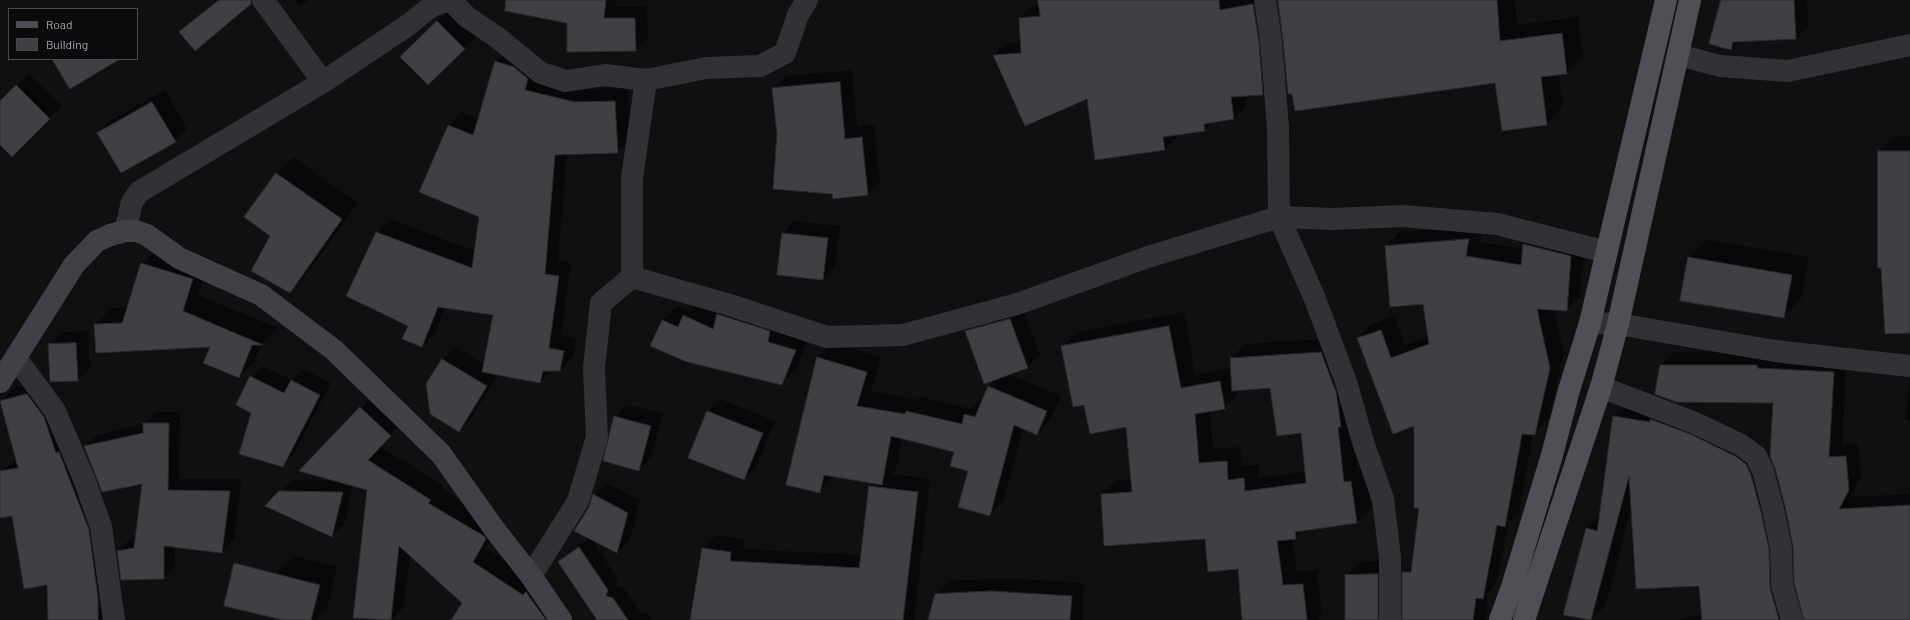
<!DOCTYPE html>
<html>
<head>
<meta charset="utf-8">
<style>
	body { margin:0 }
	#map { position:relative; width:1910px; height:620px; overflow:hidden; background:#101011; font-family:Barlow,sans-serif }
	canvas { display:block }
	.legend { position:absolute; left:8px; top:8px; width:130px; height:52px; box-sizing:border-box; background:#0b0b0c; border:1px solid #474a4e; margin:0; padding:5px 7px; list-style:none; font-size:12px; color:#a2a8b1 }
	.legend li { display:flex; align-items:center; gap:8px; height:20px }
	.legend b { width:20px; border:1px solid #474a4e }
</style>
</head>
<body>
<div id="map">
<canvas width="1910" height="620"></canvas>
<ul class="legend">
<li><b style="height:5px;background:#4e5055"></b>Road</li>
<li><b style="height:11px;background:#3f4044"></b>Building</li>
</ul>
</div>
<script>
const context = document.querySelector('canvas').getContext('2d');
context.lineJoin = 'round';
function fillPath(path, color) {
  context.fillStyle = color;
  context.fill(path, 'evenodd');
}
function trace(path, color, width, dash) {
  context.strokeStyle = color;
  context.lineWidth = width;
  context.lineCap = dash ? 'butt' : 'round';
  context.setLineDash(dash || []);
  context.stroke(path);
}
fillPath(new Path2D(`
	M217 0H253L247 6 181 32Z
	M296 0H309L299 6Z
	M521 0H617L616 7 647 6 648 37 636 50 568 22Z
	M1039 0H1266L1275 82 1262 94 1245 95 1246 106 1234 118 1213 122 1205 130 1177 134V137L1165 149 1087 98 1025 125 994 55 1006 43 1021 42 1020 18 1032 6 1040 5Z
	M1277 0H1515L1517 25 1578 17 1583 56 1566 73 1559 74 1563 106 1546 124 1496 82 1284 39Z
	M1722 0H1807L1808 26 1796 38 1738 41 1731 49Z
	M450 9 477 36 428 83 414 44Z
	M509 49 537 77 589 89 628 88 631 138 617 152 567 154 558 261 571 263 561 335 576 338 573 357 559 370H552L540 382 498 374 471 419 459 431 427 385 443 359 455 347 485 364 495 314 445 307 435 333 422 346 409 325 377 233 390 219 475 251 480 217 448 126 462 112 478 119 496 62Z
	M852 70 857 127 874 125 880 182 868 194 778 134 773 89 786 76Z
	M29 74 62 106 12 156 0 144V102Z
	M165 90 187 129 175 141 98 133 110 121Z
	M1895 136H1910V332L1879 152Z
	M293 157 358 203 306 275 290 292 272 235 276 174Z
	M795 221 840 226 835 267 822 279 783 233Z
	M1483 225 1480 242 1524 249V244L1538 230 1585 242 1580 296 1566 310 1554 309 1564 354 1548 419 1533 434 1519 512 1509 522 1496 584 1488 592 1486 620H1346V576L1360 562 1391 560 1398 617 1404 618V573L1413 564 1420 507 1415 425 1358 338 1372 324 1395 316 1405 345 1429 336 1424 303 1386 246 1400 232Z
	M1706 240 1809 257 1801 299 1784 317 1688 258Z
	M158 248 208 262 198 295 278 328 262 344 255 361 238 377 211 346 95 325 111 308 128 307 142 264Z
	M699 301 810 335 796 369 782 384 663 320 678 306 689 311Z
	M1022 307 1040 355 1027 367 1009 374 1061 396 1051 419 1037 434 1023 428 1004 500 989 515 969 470 956 451 902 438 896 469 891 474 930 479 914 620H695L703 548 716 535 744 539 743 549 862 555 870 487 874 482 834 475 819 492 787 484 818 357 833 343 881 357 871 391 918 400 921 397 971 409 980 400 983 401 989 387 998 378 966 331 978 319Z
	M1184 312 1195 375 1231 368V358L1245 344 1336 338 1352 414 1358 468 1365 467 1371 508 1357 522 1304 530 1295 538 1293 539 1297 571 1317 570 1322 616 1318 620H1243L1239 568 1206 538 1102 494 1117 480 1132 479 1127 426 1085 404 1063 346 1077 332ZM1271 387 1301 432 1306 471 1259 478 1258 465 1242 466 1241 447 1213 449 1210 410 1224 408 1238 393V390Z
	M88 331 90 367 78 380 49 345 62 332Z
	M1674 352H1770L1847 360 1842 444 1858 443 1861 477 1850 497 1910 494V620H1679L1787 590 1803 620H1805L1774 402 1661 365Z
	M262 366 292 380 304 369 331 383 294 454 282 466 252 412 251 377Z
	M41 381 102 516 112 620H49L48 584 5 470 16 459 0 402 14 388Z
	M1910 382V420H1905Z
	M374 395 403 422 380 446 443 486 441 489 497 522 499 525 486 548 537 582 561 620H452L464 602 410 554 404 607 391 620 354 617 368 489 353 485 344 524 331 536 267 506 292 480H331L361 408Z
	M720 399 775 421 756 467 744 479 708 411Z
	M1630 401 1750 440 1785 565 1769 580 1631 508 1606 605 1591 620 1565 614 1586 528 1600 515 1614 417Z
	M627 405 663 413 651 457 639 469 615 417Z
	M156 412H180L179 479H242L234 540 222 552 175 546V566L163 578 118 551 130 539 136 538 143 482 85 447 97 435 144 424Z
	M606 483 640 500 630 540 617 552 591 538 618 579 616 585 624 588 642 615 645 612 652 620H598L559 562 570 551 589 538 590 508 594 495Z
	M293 556 337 567 327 608 315 620H287L275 574Z
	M1005 578 1084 583 1082 620H929L936 594 949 581Z`), '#0007');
const building = new Path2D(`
	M219 0H251V4L195 51 179 32Z
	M506 0H606L604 18H635L636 51 567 52V23L505 11Z
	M1038 0H1219L1220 10 1253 4 1259 42 1263 95 1231 97 1234 119 1204 124 1205 131 1163 137 1165 150 1095 160 1087 99 1025 126 993 55 1021 53 1019 18 1040 16Z
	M1278 0H1497L1500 41 1562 33 1567 74 1541 77 1547 125 1502 131 1495 83 1295 111 1292 94H1288L1283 40Z
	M1721 0H1794L1796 39 1733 42 1731 50 1709 44Z
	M437 21 465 49 428 85 400 57Z
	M52 59H120L70 89Z
	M495 61 514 67 528 79 525 90 575 102 615 101 618 153 555 155 545 274 559 276 549 348 564 351 560 371H543L540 383 482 372 493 315 438 307 422 347 402 339 408 326 346 296 376 232 472 268 479 217 419 192 448 125 473 135Z
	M840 82 845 139 862 137 868 195 833 199 832 194 773 189 777 134 772 88Z
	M16 85 50 119 12 157 0 145V101Z
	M152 102 176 142 121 173 97 133Z
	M1878 151H1910V333L1885 334 1881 268H1878Z
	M276 173 342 219 290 293 251 271 270 236 244 217Z
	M782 233 828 238 823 280 777 275Z
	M1469 239 1466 256 1521 265 1523 244 1571 256 1567 311 1537 309 1550 368 1535 435 1522 434 1505 527 1497 525 1483 599 1476 598 1473 620H1402V572H1411L1419 508H1414V426L1393 434 1357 338 1381 330 1391 358 1429 344 1423 304 1390 307 1385 246Z
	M1688 257 1792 275 1784 318 1680 301Z
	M141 263 193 279 183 311 263 345H252L239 378 203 363 210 347 96 353 94 324 122 323Z
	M717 314 770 331 768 342 796 350 782 385 687 362 650 346 662 320 678 327 683 315 713 329Z
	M1010 319 1028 368 984 384 965 331Z
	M1169 326 1181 388 1220 381 1225 409 1195 414 1199 463 1227 461 1228 480 1244 478 1245 491 1306 483 1301 433 1277 436 1270 388 1232 391 1230 358 1321 352 1336 392 1341 427H1338L1344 482 1351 481 1357 523 1295 532 1296 539 1277 541 1283 585 1303 584 1307 620H1242L1238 569 1208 572 1205 539 1104 546 1101 494 1132 492 1126 427 1090 434 1084 405 1073 407 1061 346Z
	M76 343 78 381 50 382 48 344Z
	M817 357 867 372 857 406 905 414 906 411 962 424 964 414 975 417 988 386 1047 411 1037 435 1014 425 990 516 958 507 968 471 950 466 954 452 891 436 882 485 824 475 820 493 786 485Z
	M442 359 487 386 459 432 430 414 426 384Z
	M1660 365H1757V368L1834 372 1829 457 1846 456 1849 490 1839 509 1910 505V620H1804L1794 583 1793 546 1785 506 1775 468 1770 456 1773 403 1676 402 1655 394Z
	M250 376 284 393 291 380 320 395 283 467 239 454 251 413 236 405Z
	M27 394 44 417 56 453 59 452 89 530 98 598V620H48L47 585 24 589 12 516 0 518V471L18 468 0 401Z
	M360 407 391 436 368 460 431 500 428 503 484 536 486 539 473 562 523 595 526 592 546 620H451L462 603 399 546 391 620 353 618 367 490 299 471Z
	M707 411 763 433 744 480 688 458Z
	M614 416 651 426 639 471 603 461Z
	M1613 416 1650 422V419L1690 434 1735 456 1746 464 1751 475 1761 512 1769 549 1770 588 1779 620H1702L1699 586 1636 589 1629 476 1591 620 1563 615 1586 528 1597 531Z
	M143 423H169L168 490 230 491 222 553 164 546V579L121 580 117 551 134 548 142 484 102 492 84 446 143 433Z
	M869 486 918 492 903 620H690L702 548 731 552 730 561 859 568Z
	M279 491 343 492 332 537 265 506Z
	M593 494 628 513 617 553 574 531 589 507Z
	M579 547 608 590 606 596 613 598 628 620H597L558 562Z
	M234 563 320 585 311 620H283L224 606Z
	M1378 574V620H1345V575Z
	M991 591 1072 596 1070 620H928L935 594Z`);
fillPath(building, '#3f4044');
trace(building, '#2a2a2d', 1);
trace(new Path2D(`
	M263 0 323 82
	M450 0 467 17 498 38 541 73 566 81 605 75 646 80 706 68 760 66 785 53 798 15 807 0
	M1265 0 1271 41 1278 128 1279 217 1315 299 1346 382 1363 442 1383 499 1390 557V620
	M1679 55 1720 66 1788 71 1910 45
	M125 231 132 202 139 192 323 82 408 25 432 6 449 0
	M632 277 730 305 827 337 903 335 1017 304 1148 257 1279 217 1332 219 1403 216 1497 224 1607 252
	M1590 323 1618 324 1775 351 1910 366
	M16 358 55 411 84 479 101 527 114 620
	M1601 387 1695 423 1741 445 1756 456 1763 471 1773 509 1781 548 1782 585 1792 620
	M531 576 578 501 597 437 594 368 601 303 632 277V178L646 80`), '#313236', 22);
trace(new Path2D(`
	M0 382 74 265 97 241 110 235 125 231H136L147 235 179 258 261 295 334 350 441 454 495 530 531 576 561 620`), '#404146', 22);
trace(new Path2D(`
	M1500 620 1512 587 1552 455 1569 390 1590 323 1666 0
	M1524 620 1601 387 1618 324 1690 0`), '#4e5055', 22);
</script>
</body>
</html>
